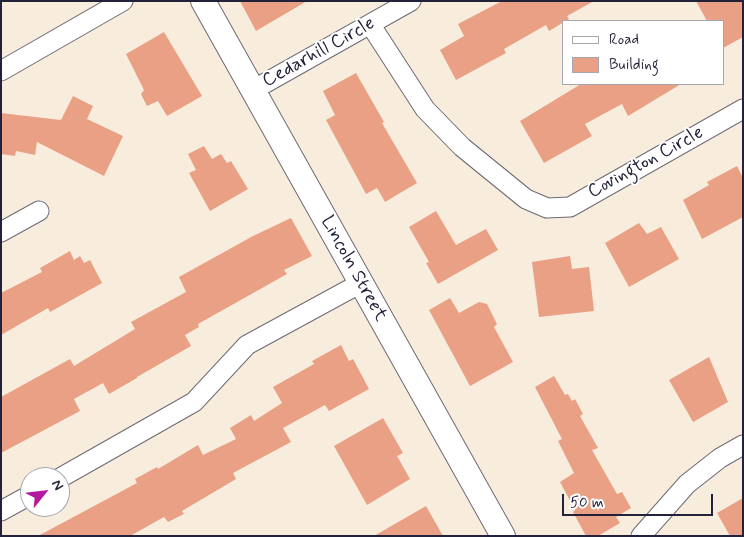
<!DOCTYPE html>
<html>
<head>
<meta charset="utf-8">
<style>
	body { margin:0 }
	#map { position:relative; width:744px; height:537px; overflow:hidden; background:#f8eddd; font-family:Mynerve,sans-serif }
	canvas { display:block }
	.frame { position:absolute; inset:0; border:2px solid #22223b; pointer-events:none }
	.legend { position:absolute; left:562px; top:20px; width:162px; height:65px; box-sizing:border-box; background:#fff; border:1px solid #a7a7b1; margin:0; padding:6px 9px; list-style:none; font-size:15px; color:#22223b }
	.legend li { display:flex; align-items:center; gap:10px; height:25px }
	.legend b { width:25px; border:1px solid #a7a7b1 }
	.north { position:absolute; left:20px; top:467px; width:50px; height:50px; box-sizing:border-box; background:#fff; border:1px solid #a7a7b1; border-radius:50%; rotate:61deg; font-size:14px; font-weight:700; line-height:20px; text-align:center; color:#22223b }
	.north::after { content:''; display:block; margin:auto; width:18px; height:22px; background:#b5179e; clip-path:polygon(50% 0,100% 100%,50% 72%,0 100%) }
	.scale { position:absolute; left:562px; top:494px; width:151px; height:22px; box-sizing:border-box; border:2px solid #22223b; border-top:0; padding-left:6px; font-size:15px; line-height:18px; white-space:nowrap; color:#22223b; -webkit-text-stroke:4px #fff; paint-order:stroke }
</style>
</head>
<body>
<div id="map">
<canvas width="744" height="537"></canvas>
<div class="frame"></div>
<ul class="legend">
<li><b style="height:6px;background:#fff"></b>Road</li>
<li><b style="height:14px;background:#e9a084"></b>Building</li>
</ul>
<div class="north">N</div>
<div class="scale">50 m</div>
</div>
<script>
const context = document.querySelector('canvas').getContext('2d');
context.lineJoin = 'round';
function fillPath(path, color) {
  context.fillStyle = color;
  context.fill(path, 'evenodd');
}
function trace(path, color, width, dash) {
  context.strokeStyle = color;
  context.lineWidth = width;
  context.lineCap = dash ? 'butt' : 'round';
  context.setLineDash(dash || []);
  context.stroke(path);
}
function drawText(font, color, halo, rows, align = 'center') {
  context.font = font + ' Mynerve,sans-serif';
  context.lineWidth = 4;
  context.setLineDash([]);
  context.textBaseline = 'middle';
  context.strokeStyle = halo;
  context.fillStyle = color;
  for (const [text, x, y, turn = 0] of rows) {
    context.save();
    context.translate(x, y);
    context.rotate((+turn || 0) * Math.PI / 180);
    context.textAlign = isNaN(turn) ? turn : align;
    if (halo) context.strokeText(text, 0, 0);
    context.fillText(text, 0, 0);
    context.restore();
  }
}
fillPath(new Path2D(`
	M240 1H307L256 31Z
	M502 1H594L567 16 569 19 549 31 546 25 504 49 506 53 456 80 440 50 464 36 458 24Z
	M696 1H743V37L723 48V21H707Z
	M164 32 202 96 167 116 158 101 147 106 141 94 144 90 126 54Z
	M356 73 384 122 382 123 417 183 385 202 377 188 366 194 326 120 335 115 323 91Z
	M581 84H681L628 116 622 104 585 124 592 136 544 163 520 121Z
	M73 96 93 106 87 119 123 136 104 176 37 142 35 155 16 151 15 156 1 154V113L61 120Z
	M204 146 212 159 221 154 227 163 231 161 248 189 210 211 189 173 196 170 188 154Z
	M737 166 743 178V217L702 239 683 200 709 185 707 182Z
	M436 211 456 245 486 229 498 250 438 284 426 263 429 262 409 227Z
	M291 218 312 256 284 270 287 274 198 324 199 327 185 335 191 346 137 377V378L109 394 103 383 74 399 80 411 1 453V397L70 359 74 366 135 329 131 322 186 292 179 277 253 236Z
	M639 223 647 234 661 227 679 259 629 287 605 243Z
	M70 251 74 260 80 256 84 263 90 260 102 283 50 312 48 308 1 335V293L42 272 40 268Z
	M570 256 572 269 589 267 594 311 539 317 532 262Z
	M450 298 459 313 479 302 487 304 497 324 494 327 513 362 470 386 429 310Z
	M341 345 349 361 353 359 369 389 329 411 325 405 283 428 291 442 233 473 236 479 182 511 184 514 168 522 164 517 130 536H38L137 483 135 479 157 467 158 469 198 445 203 455 236 439 230 428 251 415 254 421 282 403 273 387 314 364 312 361Z
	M709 357 728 402 693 422 669 380Z
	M554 376 565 395 568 394 572 401 575 399 583 414 580 416 598 448 592 450 617 494 622 492 631 508 616 517 620 523 598 536H586L573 512 575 510 560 482 574 473 558 441 562 439 535 387Z
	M383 418 403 453 397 456 410 479 367 505 334 446Z
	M743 498V536H730L717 513Z
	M426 506 443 536H374Z`), '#e9a084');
const minor = new Path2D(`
	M370 24 425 109 462 147 526 199 547 208 570 207 743 109
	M1 71 123 1
	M253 90 411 1
	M1 232 39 211
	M60 478 194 402 247 345 361 283
	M1 511 30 495
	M641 536 687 484 720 458 743 445`);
const tertiary = new Path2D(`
	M203 1 503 536`);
trace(minor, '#6d6974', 21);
trace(tertiary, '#6d6974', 26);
trace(minor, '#fff', 19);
trace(tertiary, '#fff', 24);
drawText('19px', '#22223b', '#fff', [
	["Cedarhill Circle",319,53,-29],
	["Covington Circle",646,163,-29],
	["Lincoln Street",353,269,61]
]);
</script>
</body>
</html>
